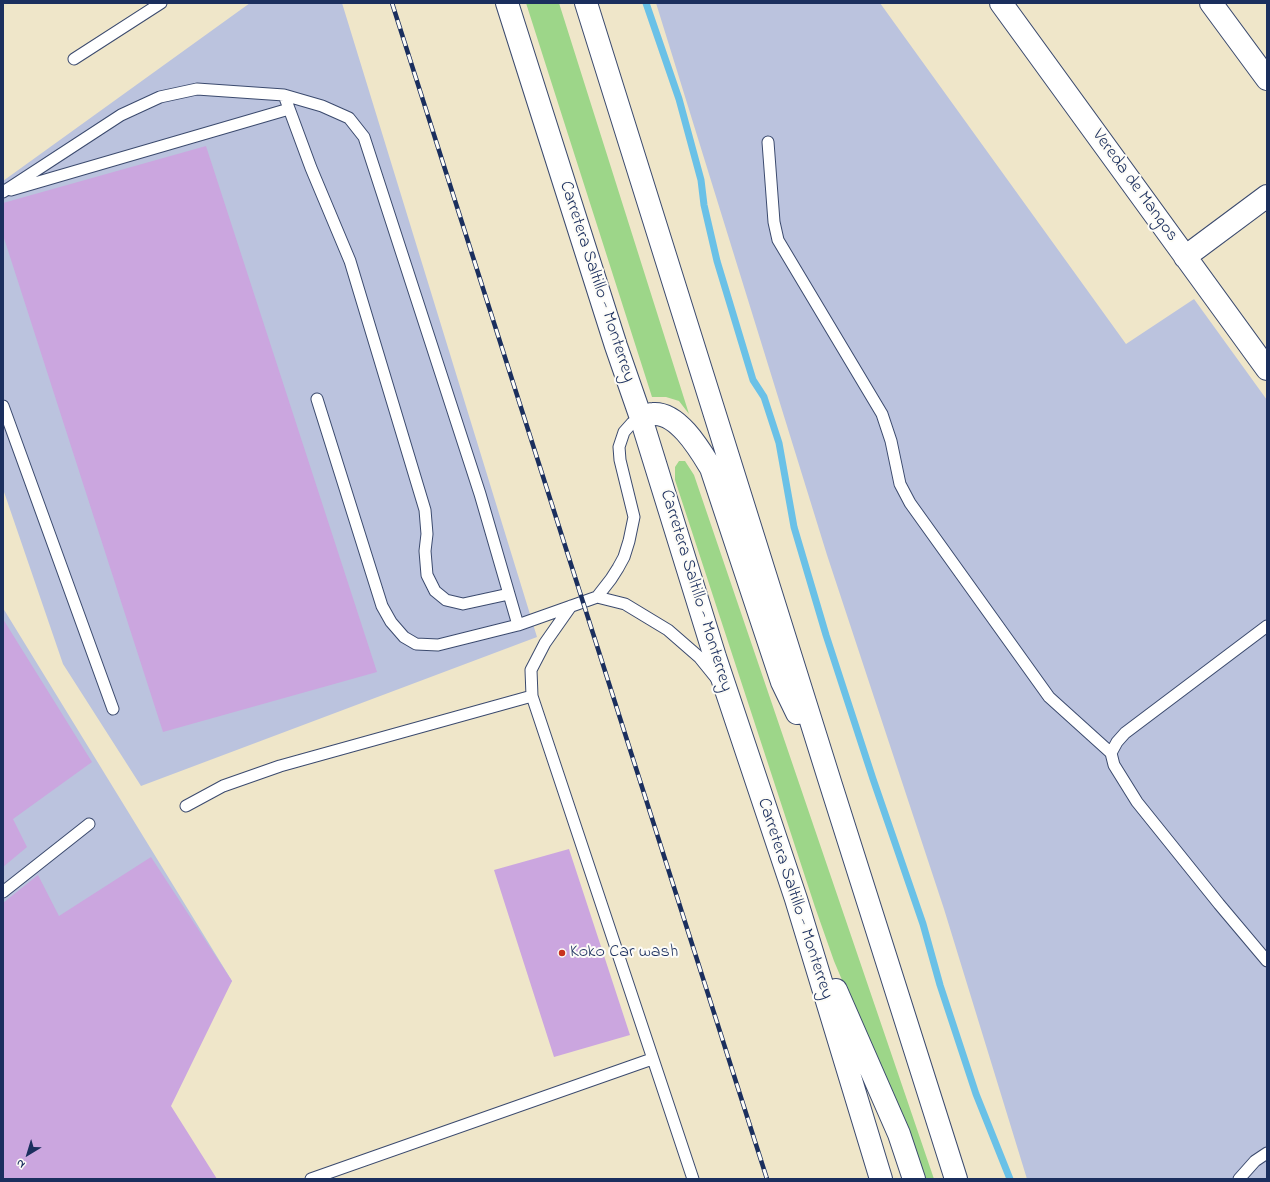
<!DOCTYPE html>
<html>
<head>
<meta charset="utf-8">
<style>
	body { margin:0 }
	#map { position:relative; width:1270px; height:1182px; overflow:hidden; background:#efe6c9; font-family:"Indie Flower",sans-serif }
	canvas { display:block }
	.frame { position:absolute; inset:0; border:4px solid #1b2f5e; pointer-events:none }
	.north { position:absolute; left:8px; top:1134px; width:40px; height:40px; -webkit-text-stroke:3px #fdfcf7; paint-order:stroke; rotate:218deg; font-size:11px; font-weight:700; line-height:16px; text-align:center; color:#1b2f5e }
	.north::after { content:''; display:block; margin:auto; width:14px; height:18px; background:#1b2f5e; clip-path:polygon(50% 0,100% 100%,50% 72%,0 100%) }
</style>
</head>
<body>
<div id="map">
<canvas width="1270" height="1182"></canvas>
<div class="frame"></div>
<div class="north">N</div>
</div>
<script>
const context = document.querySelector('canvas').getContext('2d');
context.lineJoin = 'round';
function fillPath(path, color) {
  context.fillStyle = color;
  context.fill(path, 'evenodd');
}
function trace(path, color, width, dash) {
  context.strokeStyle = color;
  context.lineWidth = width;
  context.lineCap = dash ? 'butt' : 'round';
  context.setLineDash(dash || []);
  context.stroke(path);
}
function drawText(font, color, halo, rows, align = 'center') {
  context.font = font + ' "Indie Flower",sans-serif';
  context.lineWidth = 4;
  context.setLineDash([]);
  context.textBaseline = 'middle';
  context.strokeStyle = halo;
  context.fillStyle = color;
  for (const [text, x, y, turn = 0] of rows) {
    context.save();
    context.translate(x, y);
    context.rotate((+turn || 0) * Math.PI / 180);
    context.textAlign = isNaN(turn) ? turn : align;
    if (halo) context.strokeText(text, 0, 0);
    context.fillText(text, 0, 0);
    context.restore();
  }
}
fillPath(new Path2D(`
	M250 3H342L537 637 141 786 63 664 3 489V181Z
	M656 3H880L1126 344 1194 299 1267 400V1179H1027L944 909 827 555Z
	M3 608 232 981 156 1104 3 1179Z`), '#bbc3de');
fillPath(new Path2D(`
	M526 3H559L689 414 679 401 666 397H652Z
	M679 461H685L694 475 934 1179H921L904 1127 834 961 815 907 675 480V467Z`), '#9dd689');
trace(new Path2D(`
	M646 3 679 99 701 180 704 205 717 261 753 380 764 397 779 443 794 527 826 635 873 779 923 924 940 985 976 1094 1010 1179`), '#6ac1e7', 7);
fillPath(new Path2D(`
	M206 146 377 672 163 732 3 235V203Z
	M3 619 92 762 13 819 27 847 3 867Z
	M569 849 630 1035 554 1057 494 870Z
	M151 857 232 981 171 1106 217 1179H3V903L38 875 59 916Z`), '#cba6df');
const lane = new Path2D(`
	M74 59 161 3
	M284 95 311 168 350 261 425 510 427 534 425 551 427 575 435 591 446 600 463 604 509 594
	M768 142 774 222 778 240 882 414 891 441 900 484 910 503 1049 697 1111 753
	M11 190 289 109
	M3 192 121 115 160 97 197 89 284 95 322 106 349 118 364 137 480 494 518 625
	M317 399 382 606 391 622 404 637 416 644 438 645 518 625 597 597 611 579 618 568 624 557 629 541 634 517 620 460 619 447 624 432 632 423 641 418
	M3 406 113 709
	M597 597 625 604 668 630 699 657 716 678
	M571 606 545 643 531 670 532 696 693 1179
	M1267 626 1125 733 1117 742 1111 753 1114 765 1137 802 1219 904 1267 961
	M186 806 223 786 280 766 532 696
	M3 892 89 824
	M311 1179 652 1059
	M1239 1179 1255 1161 1267 1153`);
const street = new Path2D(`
	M1001 3 1267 369
	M1211 3 1267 79
	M1185 257 1267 196`);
const primary = new Path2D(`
	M507 3 616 346 641 418 715 657 796 899 881 1179
	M586 3 831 785 956 1179
	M641 418C645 416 649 414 653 414 678 412 700 450 711 468L782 682 797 713
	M836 990 899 1134 914 1179`);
trace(lane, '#3b4a6e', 13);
trace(street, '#3b4a6e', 24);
trace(primary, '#3b4a6e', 24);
trace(lane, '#fff', 11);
trace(street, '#fff', 22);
trace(primary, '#fff', 22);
const rail = new Path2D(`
	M392 3 767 1179`);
trace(rail, '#1b2f5e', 4.5);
trace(rail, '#fdfcf7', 3, [9]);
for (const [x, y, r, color] of [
	[562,953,4,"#c8321e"]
]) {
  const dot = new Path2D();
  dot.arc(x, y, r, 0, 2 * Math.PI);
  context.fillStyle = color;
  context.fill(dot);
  trace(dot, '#fdfcf7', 1.5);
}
drawText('18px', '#1b2f5e', '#fdfcf7', [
	["Vereda de Mangos",1134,186,54],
	["Carretera Saltillo - Monterrey",596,282,72],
	["Carretera Saltillo - Monterrey",695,591,73],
	["Carretera Saltillo - Monterrey",794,899,72]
]);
drawText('18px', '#1b2f5e', '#fdfcf7', [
	["Koko Car wash",570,953]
], 'left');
</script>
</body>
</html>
